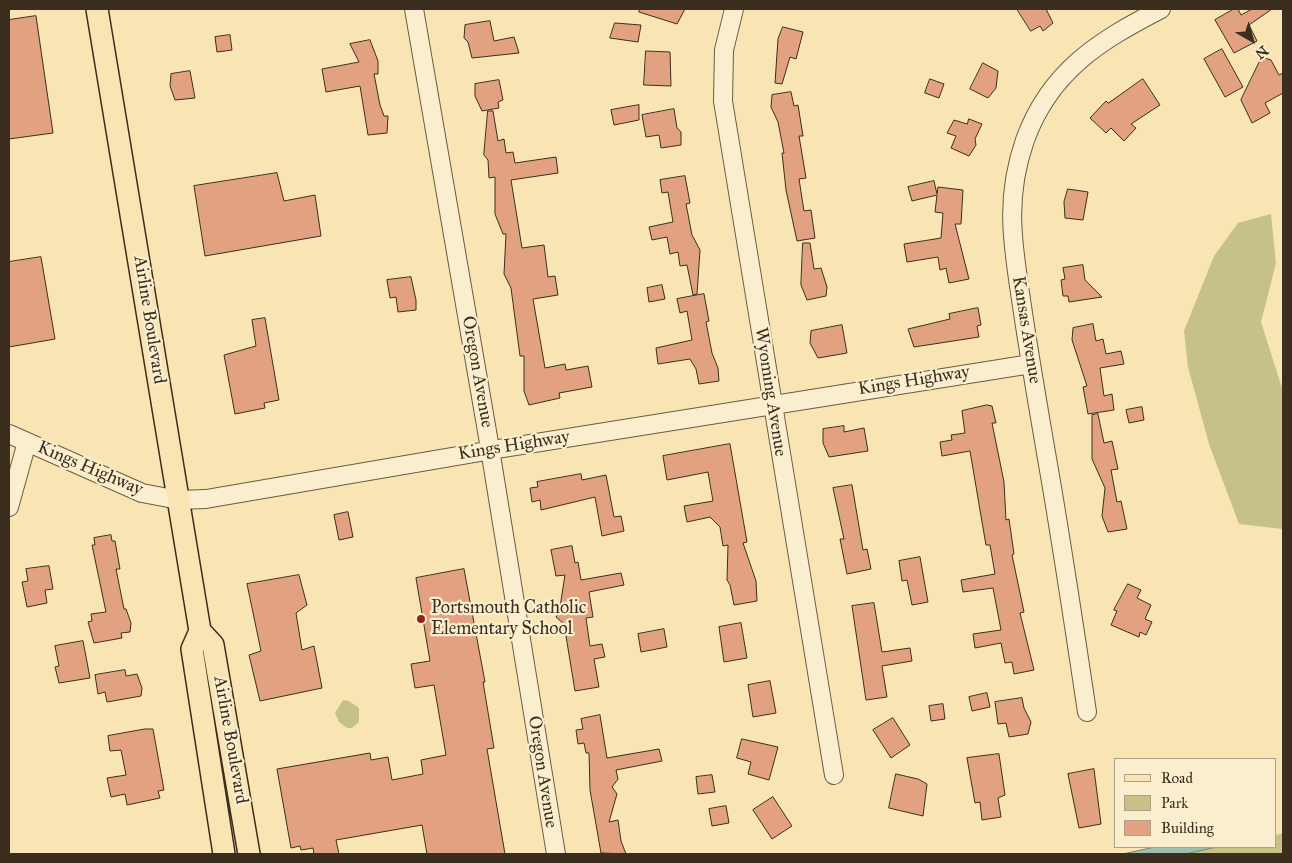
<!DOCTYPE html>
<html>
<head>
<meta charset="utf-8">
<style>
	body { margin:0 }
	#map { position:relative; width:1292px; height:863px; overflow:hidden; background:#f9e5b4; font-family:"IM FELL Great Primer",serif }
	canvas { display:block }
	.frame { position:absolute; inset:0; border:10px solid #3b2e1f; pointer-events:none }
	.legend { position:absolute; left:1114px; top:758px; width:162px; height:90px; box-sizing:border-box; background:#fbeece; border:1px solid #aea188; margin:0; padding:6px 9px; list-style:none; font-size:15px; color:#3b2e1f }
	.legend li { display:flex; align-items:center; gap:10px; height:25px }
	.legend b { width:25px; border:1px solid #aea188 }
	.north { position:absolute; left:1227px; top:15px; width:50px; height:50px; -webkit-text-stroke:4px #fbeece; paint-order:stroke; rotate:142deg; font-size:14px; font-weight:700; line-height:20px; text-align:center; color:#3b2e1f }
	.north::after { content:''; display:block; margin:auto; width:18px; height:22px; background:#3b2e1f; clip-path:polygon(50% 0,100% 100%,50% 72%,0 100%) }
</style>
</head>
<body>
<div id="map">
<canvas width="1292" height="863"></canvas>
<div class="frame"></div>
<ul class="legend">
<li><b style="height:6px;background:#f9e5b4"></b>Road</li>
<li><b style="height:14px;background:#c6c287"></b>Park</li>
<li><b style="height:14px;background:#e2a281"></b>Building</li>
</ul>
<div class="north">N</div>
</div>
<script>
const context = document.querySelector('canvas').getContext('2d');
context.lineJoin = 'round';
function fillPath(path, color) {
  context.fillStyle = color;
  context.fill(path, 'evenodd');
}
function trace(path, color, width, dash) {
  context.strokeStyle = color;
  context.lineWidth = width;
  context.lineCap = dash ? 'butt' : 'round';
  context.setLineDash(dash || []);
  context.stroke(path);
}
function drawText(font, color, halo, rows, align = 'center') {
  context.font = font + ' "IM FELL Great Primer",serif';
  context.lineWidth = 4.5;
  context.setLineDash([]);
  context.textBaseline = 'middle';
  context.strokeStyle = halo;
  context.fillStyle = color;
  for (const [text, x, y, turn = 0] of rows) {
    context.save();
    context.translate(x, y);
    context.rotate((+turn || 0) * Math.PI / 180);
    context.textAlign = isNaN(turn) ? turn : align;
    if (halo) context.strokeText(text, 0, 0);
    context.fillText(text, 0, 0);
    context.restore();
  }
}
fillPath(new Path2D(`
	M1271 214 1276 263 1261 322 1283 391V529L1239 524 1209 444 1188 367 1184 331 1214 256 1238 223Z
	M343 700 349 701 359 708V722L352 728H347L339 722 335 713Z
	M1283 833V854H1185L1217 847H1276V835Z`), '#c6c287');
const water = new Path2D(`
	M1155 847H1217L1185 854H1123Z`);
fillPath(water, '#9ebfaf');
trace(water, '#768575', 1);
const building = new Path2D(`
	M640 9H685L677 24 639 12Z
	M1017 9H1046L1053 23 1043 31 1040 26 1031 31Z
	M1234 9H1238L1241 15 1252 9H1272L1249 25 1257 41 1234 53 1215 20Z
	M36 16 53 133 9 139V20Z
	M490 21 494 41 514 37 519 53 472 58 468 42 464 38 465 25Z
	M615 23 641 25 638 42 610 38Z
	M783 27 803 32 796 59 790 57 782 84 775 83 778 39Z
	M230 35 232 50 217 52 215 37Z
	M370 40 378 61V74H374L380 105 384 116H388L387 133 368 135 360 86 326 92 322 69 359 62 350 44Z
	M1222 49 1243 87 1225 97 1204 59Z
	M646 51 670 52 671 86 644 85Z
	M1262 57 1271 60 1279 75 1283 73V93L1265 103 1270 113 1252 123 1241 100Z
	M983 63 998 71 996 88 988 98 970 89Z
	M190 71 195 98 175 100 170 86 171 74Z
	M930 79 944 84 939 98 925 93Z
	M1143 79 1160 105 1131 124 1136 128 1124 141 1111 128 1106 133 1090 118 1106 101 1108 103Z
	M499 80 503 100 498 102 499 108 482 111 475 96V84Z
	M791 92 794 106 798 105 803 136H799L806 178 799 179 804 211 811 210 815 238 797 241 786 190 782 153H784L778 122 771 107 772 95Z
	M639 105V120L614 125 611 110Z
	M674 109 677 128 681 132V145L661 148 659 135 646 137 642 115Z
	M488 111H493L498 141 504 139 506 153 513 152 515 163 556 157 558 173 511 180 522 248 544 245 548 277 555 276 558 295 533 299 545 368 565 364 566 370 588 366 592 387 559 393 560 398 529 405 524 391V356H520L511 288 504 274 506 234H503L495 214V177L489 178 488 160 484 155Z
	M969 119 982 124 975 139 976 145 969 156 951 148 956 136 947 133 954 120 967 124Z
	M277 173 284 201 315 195 321 236 205 256 194 186Z
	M685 176 690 203 686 204 692 235 700 250 697 294 693 295 687 265 680 266 678 252 670 254 667 237 652 240 649 227 673 222 668 192 662 193 660 180Z
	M934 181 937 194 938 187 963 190 961 224H955L969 279 949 283 946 268 940 270 938 257 907 262 904 244 941 238 943 213 935 212 937 195 912 201 908 187Z
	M1068 189 1088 192 1083 220 1065 218 1064 202Z
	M803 243H810L814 269 821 268 827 287 826 296 807 300 801 285Z
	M41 257 55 339 9 347V262Z
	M1083 265 1085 280 1102 297 1069 302 1068 296H1063L1061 280 1065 279 1063 268Z
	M411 277 416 300V310L398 312 396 297 390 298 387 280Z
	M662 285 665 299 649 302 647 288Z
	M704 294 709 321 706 322 712 353 718 368 719 381 699 384 696 369 690 359 658 364 656 348 692 340 687 311 680 313 677 299Z
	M978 308 981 325 977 326 979 337 914 347 908 329 950 319 949 314Z
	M265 318 279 400 264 403 265 408 235 414 224 355 256 346 252 320Z
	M1093 324 1096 341 1103 339 1106 354 1121 351 1124 364 1100 368 1104 396 1112 394 1114 410 1088 414 1083 387 1087 386 1072 340 1073 328Z
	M842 325 847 353 818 358 810 343 811 331Z
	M987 405 992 406 996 423H992L1004 482 1006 520 1009 519 1014 554 1012 555 1024 612 1020 613 1034 670 1014 674 1012 662 1005 663 1001 643 975 648 973 634 1001 630 993 588 963 592 961 580 995 574 990 545H986L982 522 970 451 942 456 940 442 952 440 951 435 965 433 962 411Z
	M1142 407 1144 420 1129 423 1126 410Z
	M1098 414 1104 443 1112 441 1118 469 1111 470 1117 502 1121 501 1127 529 1108 532 1102 516 1105 488 1092 459V415Z
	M844 426V432L864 428 868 451 829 457 823 443V429Z
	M730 444 747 542 743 543 756 581 757 601 734 605 730 585 727 580 728 545 723 546 720 527 710 517 687 522 684 506 713 501 708 472 667 480 663 456Z
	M581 474 582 480 606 475 614 517 621 516 624 531 602 536 595 497 541 510 540 500 532 502 530 488 538 487 537 482Z
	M852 485 863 550 867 549 871 569 847 574 840 539H844L833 488Z
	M348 512 353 537 339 540 334 515Z
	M111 535 112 541H115L120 569H116L124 609H126L131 623 130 632 121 633 122 638 94 643 88 622 92 621 91 614 106 612 92 545H95L94 538Z
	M572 546 575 563 578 562 581 580 621 573 624 585 589 592 593 617 586 618 590 646 602 644 605 657 594 659 599 687 575 691 564 624 556 617 559 613 565 575 556 576 551 550Z
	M920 557 928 602 912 605 907 580 902 581 899 561Z
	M49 566 53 589 45 590 47 603 27 607 22 582 28 581 26 569Z
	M464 569 485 682H483L494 748 487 749 505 854H427L422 825 336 840 339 854H314L313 848 301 850 300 846 291 848 277 769 370 753 371 760 388 757 392 780 423 774 421 760 446 755 434 685 415 688 411 664 430 661 416 578Z
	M299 575 307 605 296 613 302 650 314 646 322 688 260 701 249 655 261 651 247 584Z
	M1128 584 1141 590 1137 598 1151 605 1145 619 1152 622 1146 635 1140 632 1139 637 1111 625 1117 611 1114 610Z
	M874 603 882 652 910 648 912 661 882 666 887 697 866 700 852 606Z
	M741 623 747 658 724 662 719 627Z
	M664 629 667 647 641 652 638 634Z
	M83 641 90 678 59 683 55 667 59 666 55 646Z
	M125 670 126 676 137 674 142 688 141 696 107 702 105 692 98 694 95 675Z
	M770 681 776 713 753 717 748 685Z
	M987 693 990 707 972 711 969 697Z
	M1022 698 1024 708 1031 722 1028 734 1009 737 1006 723 998 724 995 702Z
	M943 704 945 719 931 721 929 706Z
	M600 715 607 758 659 749 662 761 616 770 618 779 612 787 617 794 609 822 618 820 621 841 626 854 601 853 590 790 589 753H586L584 743 578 744 576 730 583 729 581 719Z
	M893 718 910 745 891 758 873 730Z
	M145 729H153L164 790 158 791 160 798 127 805 125 794 111 797 107 778 126 775 121 750 110 751 108 736Z
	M742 739 778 747 769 780 748 774 751 762 737 758Z
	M999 754 1005 795 998 798 1001 817 982 820 980 802 975 803 967 758Z
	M1094 769 1101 824 1079 828 1068 774Z
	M896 774 918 779 927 784 923 816 889 808Z
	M712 775 715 792 698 794 696 777Z
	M773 797 792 826 772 839 753 810Z
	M726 806 729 823 712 826 709 809Z`);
fillPath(building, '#e2a281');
trace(building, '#3b2e1f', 1);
const minor = new Path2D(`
	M414 9 488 437 556 854
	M734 9 724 50 723 101 834 775
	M9 434 142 493 179 500 206 499 504 448 1031 364
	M9 507 27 442
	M1087 712C1075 632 1063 551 1049 470 1040 418 1031 366 1023 313 1014 250 1003 203 1025 140 1050 71 1099 41 1161 9`);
const major = new Path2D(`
	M97 9 200 631 192 649 224 854
	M200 631 213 645 249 854`);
trace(minor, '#6a5c44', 20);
trace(major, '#3b2e1f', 24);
trace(minor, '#fbeece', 18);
trace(major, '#f9e5b4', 21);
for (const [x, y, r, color] of [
	[421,619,5,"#8f2418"]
]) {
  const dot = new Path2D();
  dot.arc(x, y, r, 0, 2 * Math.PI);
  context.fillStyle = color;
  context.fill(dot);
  trace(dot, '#fbeece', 2);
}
drawText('18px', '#3b2e1f', '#fbeece', [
	["Airline Boulevard",149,320,81],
	["Kansas Avenue",1026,330,81],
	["Oregon Avenue",477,372,80],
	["Kings Highway",914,381,-9],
	["Wyoming Avenue",770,392,81],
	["Kings Highway",514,446,-9],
	["Kings Highway",90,469,23],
	["Airline Boulevard",230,740,80],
	["Oregon Avenue",542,772,81]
]);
drawText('18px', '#3b2e1f', '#fbeece', [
	["Portsmouth Catholic",431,609],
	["Elementary School",431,630]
], 'left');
</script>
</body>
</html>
